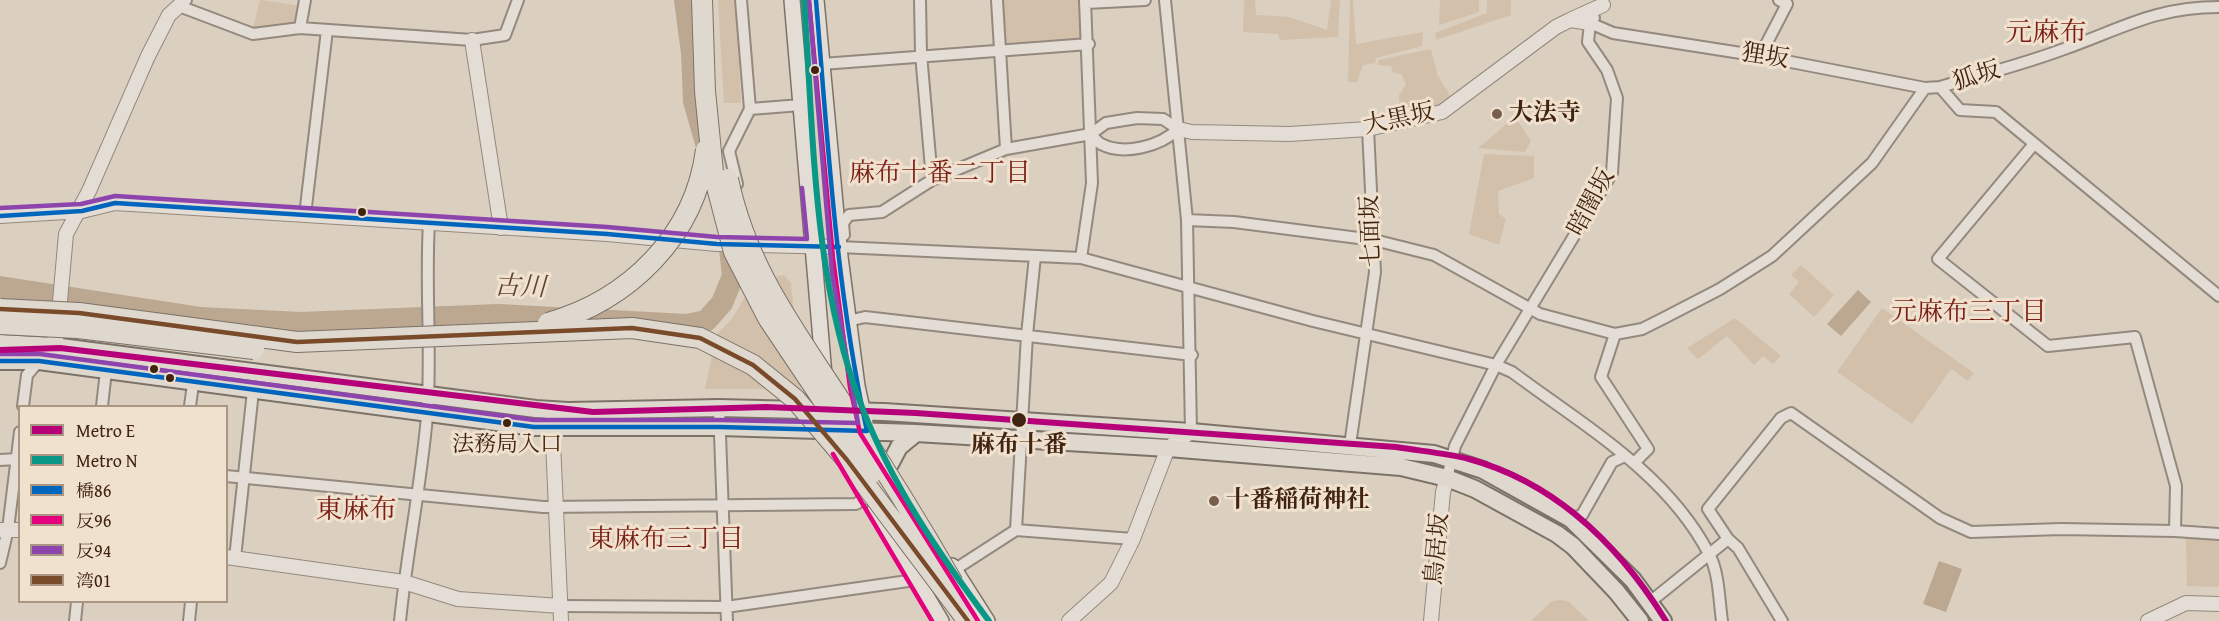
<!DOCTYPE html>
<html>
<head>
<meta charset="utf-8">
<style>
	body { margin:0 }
	#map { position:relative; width:2219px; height:621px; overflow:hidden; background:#dbcfbf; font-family:"Gentium Book Plus","Noto Serif JP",serif }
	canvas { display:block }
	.legend { position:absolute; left:18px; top:405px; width:210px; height:198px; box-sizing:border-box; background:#efe1ce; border:2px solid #a99582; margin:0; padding:8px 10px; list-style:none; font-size:18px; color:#402310 }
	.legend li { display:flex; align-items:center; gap:12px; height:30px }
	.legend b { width:30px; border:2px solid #a99582 }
</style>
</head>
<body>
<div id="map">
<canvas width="2219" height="621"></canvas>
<ul class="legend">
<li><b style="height:8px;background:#b6007a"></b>Metro E</li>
<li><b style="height:8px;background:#0a9786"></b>Metro N</li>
<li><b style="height:8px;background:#0065bd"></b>橋86</li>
<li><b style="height:8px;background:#e5007d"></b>反96</li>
<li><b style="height:8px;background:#8e44ad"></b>反94</li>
<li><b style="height:8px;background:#7a4b2a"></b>湾01</li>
</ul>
</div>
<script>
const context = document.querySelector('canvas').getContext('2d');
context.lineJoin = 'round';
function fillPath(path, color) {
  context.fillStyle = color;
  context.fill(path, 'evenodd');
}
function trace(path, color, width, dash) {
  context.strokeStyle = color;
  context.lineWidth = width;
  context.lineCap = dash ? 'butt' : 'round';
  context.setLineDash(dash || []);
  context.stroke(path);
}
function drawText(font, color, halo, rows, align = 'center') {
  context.font = font + ' "Gentium Book Plus","Noto Serif JP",serif';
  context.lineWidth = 6;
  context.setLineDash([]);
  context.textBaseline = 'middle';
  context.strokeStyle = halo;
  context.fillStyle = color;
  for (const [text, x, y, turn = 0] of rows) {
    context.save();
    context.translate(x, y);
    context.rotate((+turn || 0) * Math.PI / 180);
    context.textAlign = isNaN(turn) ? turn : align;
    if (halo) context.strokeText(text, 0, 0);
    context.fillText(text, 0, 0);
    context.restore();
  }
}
fillPath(new Path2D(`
	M260 0 302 6 298 25 253 28Z
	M718 0H736L741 103H724Z
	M1000 0H1081L1084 37 1078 42 1008 46 1002 44Z
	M1244 0H1255L1256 15 1289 17 1327 30 1331 0H1340L1338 37 1280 40 1278 34 1243 32Z
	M1350 0H1353L1356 44 1423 32 1422 46 1376 58 1375 63 1363 65 1357 82H1348Z
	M1440 0H1479V12L1439 25Z
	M1487 0H1511V15L1436 40 1435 33 1487 13Z
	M1431 49 1438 76 1451 97 1431 109 1400 114 1399 95 1406 85 1402 75 1393 72 1391 66 1378 65V60Z
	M1515 117 1531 141 1525 152 1478 148Z
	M1484 154 1534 156V178L1498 191 1499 214 1506 219 1499 245 1469 234Z
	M1801 265 1834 295 1814 317 1789 294 1799 282 1791 275Z
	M784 275 791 283 801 389H705L716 335 732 319 745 297 775 277Z
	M1882 308 1974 373 1968 381 1951 369 1912 424 1837 372Z
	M1735 318 1781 356 1773 364 1763 356 1754 365 1727 336 1698 359 1687 348Z
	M2186 538 2219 540V587L2187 586Z
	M1560 600 1568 601 1589 621H1531L1552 601Z`), '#d2c0aa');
fillPath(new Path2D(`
	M1858 290 1871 302 1841 336 1827 324Z
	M1939 561 1962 569 1946 612 1923 604Z`), '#bca790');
trace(new Path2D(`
	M685 0 692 53 694 101 706 143
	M0 287 201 318 301 323 498 315 687 325 706 321 722 303 733 276 729 239`), '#bca790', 22);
const minor = new Path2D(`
	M186 0 179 6 253 34 300 28 472 40 505 35 518 0
	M741 0 750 109 801 105
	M920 0 921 54 932 180
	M997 0 1006 149
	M1165 0 1187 220 1191 432
	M1086 3 1145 0
	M1590 23 1613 33 1760 56 1925 88 1940 87C1981 75 2024 64 2064 49 2121 29 2155 7 2219 7
	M300 28 305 0
	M1760 56 1787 4 1779 0
	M822 64 1089 44
	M1940 87 1960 110 1996 112 2219 296
	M2034 144 1938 259 2048 346 2135 337 2176 486 2175 531
	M737 184 729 151 750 109
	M305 215 327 30
	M1187 220 1234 222 1374 240 1434 255 1540 314 1615 334 1642 329 1662 319 1720 289 1772 256 1872 163 1925 88
	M844 235 843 223 849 215 882 212 932 180 1006 149 1091 134 1106 123 1137 118 1163 119 1178 129C1161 146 1124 156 1101 144 1097 142 1094 137 1091 134
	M839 247 1081 258 1313 321 1496 365 1512 372C1583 425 1667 473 1709 554 1719 572 1719 600 1722 621
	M1081 258 1092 183 1085 0
	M848 321 865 317 1192 355
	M1615 334 1601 377 1648 449 1635 462
	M23 406 27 375 39 361
	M102 406 106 371
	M190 406 194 377
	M719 408 727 621
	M1350 445 1375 272 1368 129
	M0 460 16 459
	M226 476 543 507 856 504 868 496
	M1447 478 1455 446 1496 365 1612 173 1617 98 1607 70 1588 42 1590 23 1594 18
	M1571 519 1582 515 1612 462 1625 456
	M1016 530 1133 539
	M1728 539 1708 509 1781 418 1791 413 1940 518 1971 532 2061 529 2175 531 2219 534
	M235 558 253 391
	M0 563 8 529 20 432
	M954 570 1016 530 1027 335 1035 256
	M1650 602 1728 539 1738 548 1782 621
	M561 606 726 607 915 580
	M75 621 77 602
	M189 621 191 602
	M400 621C407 552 421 485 427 416 432 352 425 287 429 223`);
const tertiary = new Path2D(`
	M1572 19 1603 5
	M472 40 501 228
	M1178 129 1192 132 1289 134 1368 129 1442 112 1556 27 1570 20 1590 23
	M0 216 82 211 115 203 607 234 717 244 839 247
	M47 353 57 335 66 234 89 191 148 56 169 15 179 6
	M552 419 561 621
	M0 530H20
	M226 557 404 582 458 599 561 606
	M1069 621 1111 583 1133 539 1168 448 1191 432
	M1431 621 1443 492 1447 478
	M2148 621 2186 603 2219 604`);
const secondary = new Path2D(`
	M792 0 824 375
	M816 0 840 257 857 386 865 423
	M875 510 941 621
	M952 566 987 621`);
const primary = new Path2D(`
	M0 343 53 346 536 409 568 411 719 408 884 412 1191 432 1434 454 1483 470 1571 519 1633 580 1663 621
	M0 361H39L534 427H720L916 433 1168 448 1401 467 1447 478 1475 489 1557 534 1573 546 1616 591 1640 621
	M890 464 899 447 916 433`);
trace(minor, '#94897e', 14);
trace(tertiary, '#94897e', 16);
trace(secondary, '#7d7268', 18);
trace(primary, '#7d7268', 20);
trace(minor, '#e3ddd5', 10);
trace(tertiary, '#e3ddd5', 14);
trace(secondary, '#e3ddd5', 15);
trace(primary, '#ded8ce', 16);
const motorwayBridge = new Path2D(`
	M702 0 705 91 713 172 734 252 768 318 872 473
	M728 179C747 270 796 332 845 408 883 466 919 524 953 583
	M0 309 79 313 297 342 632 328 700 338 753 365 795 399 847 460 968 621
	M548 323C629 300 695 236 706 150
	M0 324 78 328 254 349`);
trace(motorwayBridge, '#7d7268', 22, []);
trace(motorwayBridge, '#ded8ce', 20);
trace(new Path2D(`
	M0 216 82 211 115 203 607 234 717 244 839 247
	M0 361H39L534 427H720L867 431C836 289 828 145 816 0`), '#0065bd', 4.5);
trace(new Path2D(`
	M809 1 833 258 850 387 860 433 978 621
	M833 454 932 621`), '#e5007d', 4.5);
trace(new Path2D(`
	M0 208 81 204 115 196 607 227 717 237 807 239 802 188
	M0 354H40L534 420H720L858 423 832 273 809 1`), '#8e44ad', 4.5);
trace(new Path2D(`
	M0 309 79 313 297 342 632 328 700 338 753 365 795 399 847 460 968 621`), '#7a4b2a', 4.5);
trace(new Path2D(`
	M0 350 60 348 593 412 766 407 916 413 1396 447C1420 451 1445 453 1469 459 1557 483 1619 545 1666 621`), '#b6007a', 6);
trace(new Path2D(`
	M804 0C814 135 812 279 862 407 892 485 939 554 989 621`), '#0a9786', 6);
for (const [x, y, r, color] of [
	[815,70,5,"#402310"],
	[1497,114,6,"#765f4d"],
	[362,212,5,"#402310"],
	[154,369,5,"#402310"],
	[170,378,5,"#402310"],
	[1019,420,8,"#402310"],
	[507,423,5,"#402310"],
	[1214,501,6,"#765f4d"]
]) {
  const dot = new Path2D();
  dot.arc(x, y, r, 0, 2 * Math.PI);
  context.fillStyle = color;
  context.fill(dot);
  trace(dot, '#efe1ce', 2);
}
drawText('22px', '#402310', '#efe1ce', [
	["法務局入口",507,445]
]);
drawText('24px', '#402310', '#efe1ce', [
	["狸坂",1765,57,9],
	["狐坂",1977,77,-17],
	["大黒坂",1399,120,-12],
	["暗闇坂",1592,203,-62],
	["七面坂",1372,231,-92],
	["鳥居坂",1438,549,-85]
]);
drawText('bold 24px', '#402310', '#efe1ce', [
	["大法寺",1509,114],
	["十番稲荷神社",1226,501]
], 'left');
drawText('bold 24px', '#402310', '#efe1ce', [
	["麻布十番",1019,446]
]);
drawText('26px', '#7a1f14', '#efe1ce', [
	["麻布十番二丁目",940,174],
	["元麻布三丁目",1969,313],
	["東麻布三丁目",666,540]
]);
drawText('italic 26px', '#614630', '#efe1ce', [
	["古川",520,288,2]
]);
drawText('27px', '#7a1f14', '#efe1ce', [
	["元麻布",2046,34],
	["東麻布",356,511]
]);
</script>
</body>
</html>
